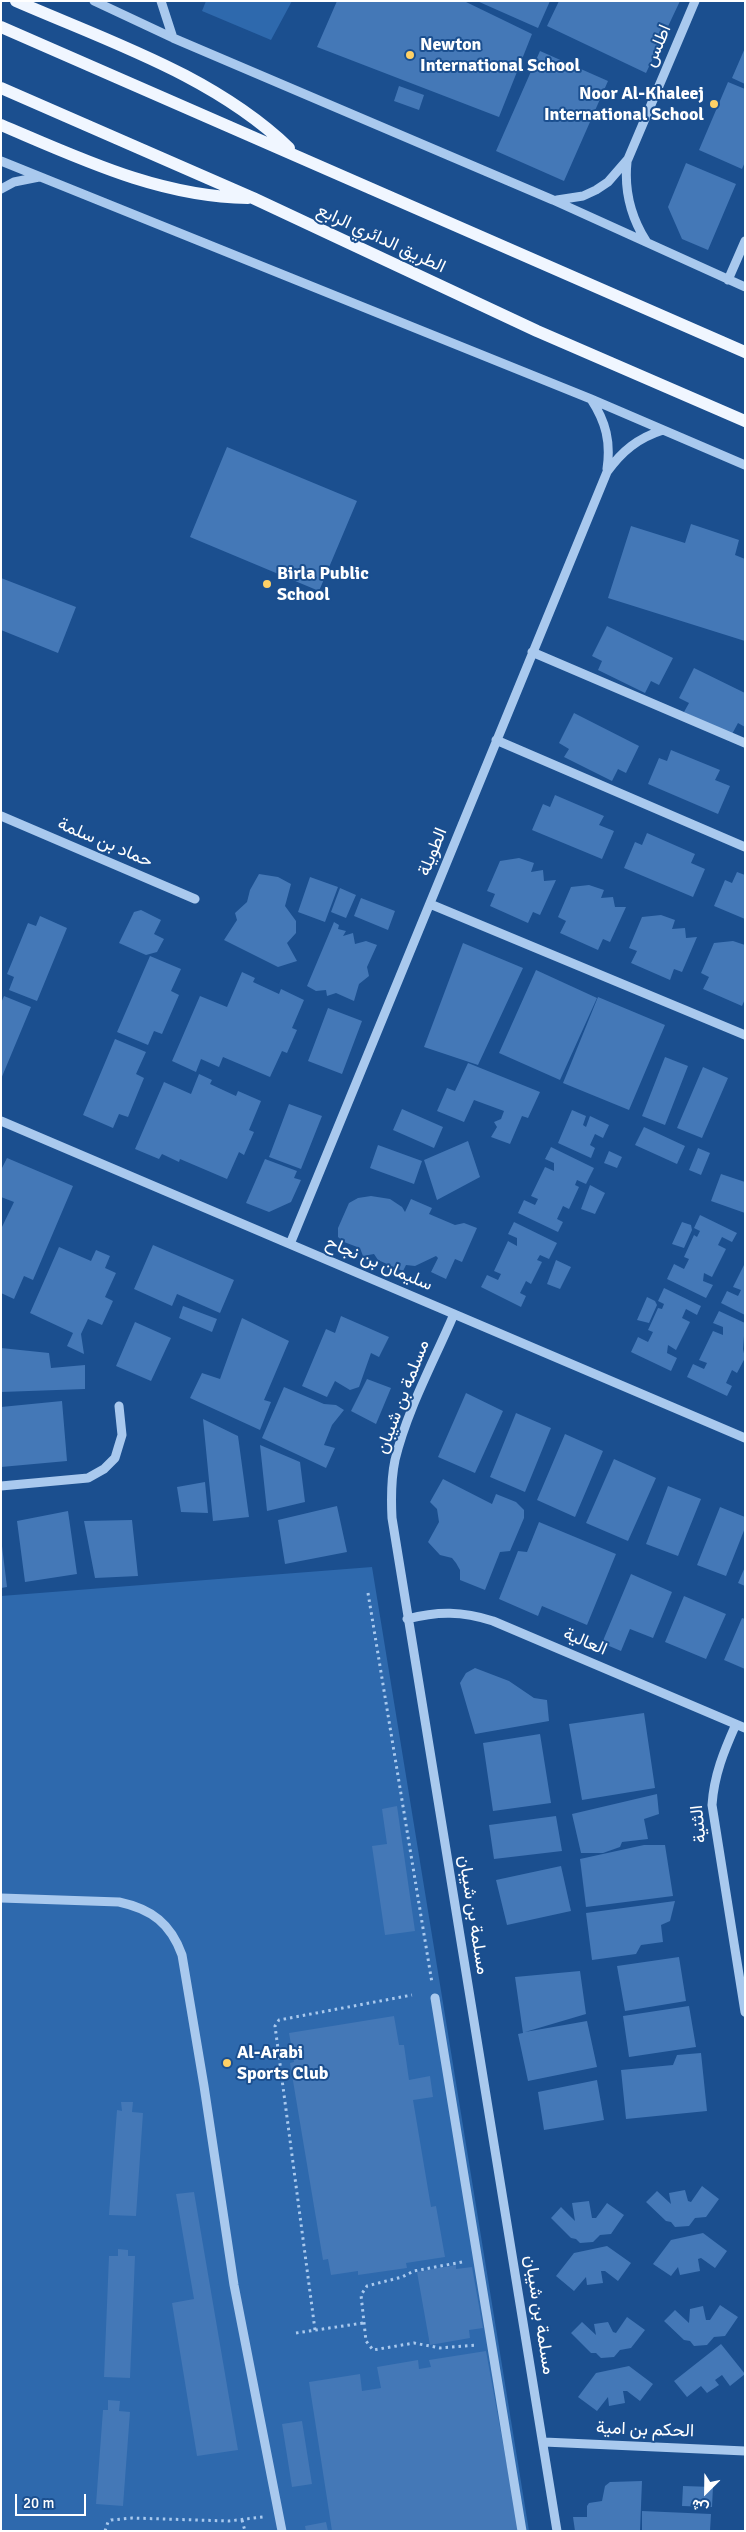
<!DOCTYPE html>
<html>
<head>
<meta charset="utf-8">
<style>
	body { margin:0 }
	#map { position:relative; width:746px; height:2532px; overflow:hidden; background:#1b4f8f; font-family:Signika,Vazirmatn,sans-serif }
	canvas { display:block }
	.frame { position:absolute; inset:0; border:2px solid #fff; pointer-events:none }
	.north { position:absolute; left:681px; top:2467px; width:50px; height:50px; -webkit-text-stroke:4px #1b4f8f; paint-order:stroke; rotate:203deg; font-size:14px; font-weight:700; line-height:20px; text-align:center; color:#fff }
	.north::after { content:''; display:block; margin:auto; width:18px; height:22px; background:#fff; clip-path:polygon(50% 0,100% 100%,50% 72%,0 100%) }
	.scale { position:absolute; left:15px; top:2494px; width:71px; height:22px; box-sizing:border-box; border:2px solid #fff; border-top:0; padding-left:6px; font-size:15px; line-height:18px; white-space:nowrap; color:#fff; -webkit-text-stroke:4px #1b4f8f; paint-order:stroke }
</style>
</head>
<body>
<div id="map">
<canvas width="746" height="2532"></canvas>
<div class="frame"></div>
<div class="north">ش</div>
<div class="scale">20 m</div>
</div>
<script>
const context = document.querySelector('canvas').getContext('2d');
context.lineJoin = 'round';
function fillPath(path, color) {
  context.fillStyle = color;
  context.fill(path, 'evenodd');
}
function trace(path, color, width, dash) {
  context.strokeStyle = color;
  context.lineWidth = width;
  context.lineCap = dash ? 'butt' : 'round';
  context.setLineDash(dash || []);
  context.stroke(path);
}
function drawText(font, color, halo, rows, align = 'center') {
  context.font = font + ' Signika,Vazirmatn,sans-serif';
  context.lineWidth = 4;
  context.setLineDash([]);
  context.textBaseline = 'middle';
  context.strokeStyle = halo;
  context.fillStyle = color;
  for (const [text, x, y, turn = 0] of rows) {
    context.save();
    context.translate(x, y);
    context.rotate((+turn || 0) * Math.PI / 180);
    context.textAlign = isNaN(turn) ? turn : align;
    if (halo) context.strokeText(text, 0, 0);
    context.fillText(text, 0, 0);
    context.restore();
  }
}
fillPath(new Path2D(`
	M206 1H292L271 40 202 11Z
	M372 1567 529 2531H1V1596Z`), '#2e69ad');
fillPath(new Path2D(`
	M337 1H464L532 34 499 117 317 47Z
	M477 1H550L538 28Z
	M559 1H680L646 73 547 26Z
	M745 48V84L732 78Z
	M540 51 608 81 564 181 496 151Z
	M728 82 745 89V162L742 169 699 150Z
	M399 86 424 95 419 110 394 101Z
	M686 163 736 184 708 250 682 239 668 207Z
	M227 447 357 501 319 591 190 537Z
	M691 524 739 540 735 555 745 559V641L608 598 631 526 685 543Z
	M1 578 76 607 58 653 1 630Z
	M607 626 673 658 659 685 651 681 645 693 598 670 602 661 592 656Z
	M694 668 745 693V727L738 723 731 736 684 712 689 703 679 698Z
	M574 713 639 746 626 773 618 769 612 781 564 757 569 749 559 743Z
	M671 750 720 770 715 780 730 786 718 814 648 784 659 758 667 761Z
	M555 795 604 816 599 825 614 831 602 859 532 830 543 804 550 807Z
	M647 833 695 854 691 863 705 869 693 897 624 868 635 842 642 845Z
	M519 858 534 863 531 872 543 870 544 881 556 880 540 915 533 912 528 923 490 906 495 894 487 891 500 861Z
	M737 872 745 875V919L714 906 725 880 732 883Z
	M259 874 278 877 291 884 285 906 296 921V933L287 943 297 961 278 967 224 940 237 920 235 913 247 902 250 890Z
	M310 877 338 887 325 922 298 912Z
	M589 885 604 890 601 898 613 897 615 907H626L610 942 603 939 598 950 560 933 566 921 558 917 571 887Z
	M340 888 356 895 346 918 331 912Z
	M361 898 395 911 388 930 354 916Z
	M141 910 161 920 154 934 164 939 157 952 146 955 119 943 134 912Z
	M661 915 675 920 672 929 685 928 686 938 697 937 682 972 674 969 670 980 631 963 637 951 629 948 642 917Z
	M40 916 67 928 37 1001 9 990 14 977 7 974 28 923 36 926Z
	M334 922 339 925 338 929 346 931 343 936 353 933 355 944 366 941 377 945 367 967 369 976 359 984 354 1001 336 993 327 996 326 990 316 991 307 986Z
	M733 941 745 945V999L742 1006 703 989 709 977 701 973 714 943Z
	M463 943 523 968 478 1065 424 1047Z
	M150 956 181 969 171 991 179 995 162 1034 154 1031 148 1045 117 1032Z
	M536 970 597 998 560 1080 499 1053Z
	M242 972 255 978 253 982 279 994 281 989 304 1000 292 1028 297 1030 287 1053 282 1051 270 1077 223 1057 219 1067 201 1059 196 1072 172 1061 200 996 227 1007Z
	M4 996 31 1007 1 1079V1003Z
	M598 997 665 1025 629 1110 563 1083Z
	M328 1008 362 1021 342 1074 308 1061Z
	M115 1039 146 1052 136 1074 144 1078 128 1117 119 1114 113 1128 83 1115Z
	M665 1057 688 1066 665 1125 642 1116Z
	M468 1063 540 1092 528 1118 522 1116 510 1144 491 1137 497 1127 494 1122 501 1119 504 1111 474 1100 464 1122 437 1111 447 1088 455 1091Z
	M703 1067 728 1078 702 1138 677 1128Z
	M199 1074 212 1080 210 1084 236 1096 238 1091 261 1101 249 1130 254 1132 244 1155 239 1152 227 1179 180 1159 179 1162 162 1154 159 1159 135 1149 164 1082 191 1094Z
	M289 1104 322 1116 301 1169 269 1157Z
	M402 1109 443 1127 434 1148 393 1130Z
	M572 1110 586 1116 583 1125 586 1127 590 1116 609 1125 603 1138 595 1134 590 1145 595 1148 591 1158 558 1143Z
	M644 1127 685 1146 677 1164 635 1145Z
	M468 1141 480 1177 437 1200 424 1160Z
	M378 1145 422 1161 414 1184 370 1168Z
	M551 1147 594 1168 586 1184 577 1180 575 1185 579 1187 569 1209 563 1206 557 1219 563 1222 558 1232 518 1213 524 1200 535 1205 538 1199 531 1196 545 1167 554 1171V1163L545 1159Z
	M698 1148 710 1153 701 1175 689 1170Z
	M609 1151 622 1157 617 1168 604 1163Z
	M7 1158 73 1186 33 1280 24 1276 14 1299 1 1293V1229L14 1202 1 1197V1170Z
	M265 1159 297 1171 294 1178 301 1180 291 1202 269 1212 246 1203Z
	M721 1174 745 1182V1213L711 1201Z
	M590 1185 605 1193 595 1214 581 1209Z
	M371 1196 390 1199 402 1207 405 1212 411 1199 432 1208 429 1214 455 1225 464 1223 477 1228 462 1262 455 1259 446 1279 431 1272 438 1258 436 1256 415 1266 406 1265 403 1271 378 1260 374 1254 363 1256 360 1248 344 1242 338 1237V1228L349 1203 358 1198Z
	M700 1215 737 1233 732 1242 722 1237 718 1245 726 1249 712 1277 704 1273 703 1281 713 1285 706 1298 667 1279 674 1264 684 1269 689 1259 684 1257 694 1235 697 1237 700 1231 694 1228Z
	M514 1222 557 1243 549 1259 540 1255 537 1260 542 1262 531 1284 526 1281 520 1293 526 1296 521 1307 481 1287 487 1275 498 1280 501 1274 494 1271 508 1241 517 1246V1238L508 1234Z
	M682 1222 691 1225 692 1230 684 1248 672 1244Z
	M153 1245 234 1280 220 1313 177 1294 172 1306 134 1289Z
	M59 1247 91 1261 96 1250 110 1256 105 1268 116 1273 105 1297 113 1301 102 1325 88 1319 81 1334 84 1354 67 1346 73 1333 30 1313Z
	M556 1260 571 1267 560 1289 547 1284Z
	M745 1263V1315L721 1303 727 1291 738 1296 741 1290 733 1287Z
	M664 1288 701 1306 697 1315 686 1309 682 1318 690 1322 676 1350 668 1345 667 1353 677 1358 671 1371 631 1352 638 1337 648 1342 653 1332 648 1330 658 1308 662 1309 664 1304 658 1301Z
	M647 1297 655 1301 657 1305 649 1323 637 1320Z
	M183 1306 217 1319 212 1332 179 1318Z
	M719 1311 745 1323 743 1349 745 1358 737 1373 732 1370 726 1383 732 1386 727 1396 687 1377 693 1364 704 1369 707 1363 699 1360 713 1331 723 1335V1327L713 1323Z
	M341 1316 389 1337 379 1357 371 1353 359 1387 350 1390 335 1381 327 1397 302 1386 326 1329 335 1333Z
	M242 1318 289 1341 264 1400 271 1402 260 1430 190 1398 202 1373 220 1379Z
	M135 1322 171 1338 151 1381 116 1366Z
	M1 1348 49 1353 51 1368 85 1365V1389L1 1392Z
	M367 1379 391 1388 376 1424 351 1411Z
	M284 1387 324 1404 336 1405 344 1410 332 1425 324 1445 335 1448 326 1468 262 1438Z
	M466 1393 503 1411 475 1473 438 1457Z
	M62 1401 67 1461 1 1467V1407Z
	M516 1413 551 1428 525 1492 490 1477Z
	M203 1419 238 1436 249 1517 213 1521Z
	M565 1434 603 1451 575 1517 537 1500Z
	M260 1445 300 1462 305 1502 267 1511Z
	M614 1459 656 1478 628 1541 586 1523Z
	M443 1479 492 1504 496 1494 516 1502 524 1510V1518L510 1551 500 1552 485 1590 460 1580V1570L456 1563 452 1558 440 1555 428 1542 439 1522 437 1509 430 1502Z
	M205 1482 208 1513 181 1512 177 1487Z
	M668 1486 701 1499 678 1556 646 1544Z
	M337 1506 347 1552 285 1564 278 1520Z
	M720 1507 745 1517V1528L726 1576 697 1565Z
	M68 1511 77 1574 25 1582 17 1521Z
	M132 1520 138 1576 95 1578 84 1521Z
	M539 1522 616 1554 587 1625 542 1606 538 1616 499 1599 518 1551 527 1552Z
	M1 1538 7 1587 1 1588Z
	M745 1567V1586L738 1583Z
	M631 1574 672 1592 653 1638 630 1629 621 1651 602 1643Z
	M684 1596 726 1614 706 1659 665 1642Z
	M742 1618 745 1619V1669L724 1660Z
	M475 1668 509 1681 534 1698 547 1700 549 1721 475 1734 460 1683 466 1673Z
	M644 1713 655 1788 582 1800 569 1724Z
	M540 1734 551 1803 493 1811 483 1743Z
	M657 1794 659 1814 644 1819 648 1839 622 1842 620 1847 603 1853H581L572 1814Z
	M397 1806 415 1931 385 1935 372 1846 387 1844 382 1809Z
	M556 1816 562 1851 494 1859 489 1825Z
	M644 1845H665L673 1896 586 1907 580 1859Z
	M561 1866 571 1911 507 1925 496 1880Z
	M675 1901 670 1921 661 1925 663 1942 641 1945 636 1954 592 1960 586 1913Z
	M679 1957 686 2001 625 2011 617 1966Z
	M580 1971 586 2014 525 2032 587 2021 597 2067 528 2081 518 2034 523 2033 515 1977Z
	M689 2006 696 2047 629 2057 623 2016Z
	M394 2016 399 2045H404L409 2080 430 2076 433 2097 413 2100 431 2207 436 2206 445 2257 406 2263 407 2268 358 2275V2271L331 2275 328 2259 323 2260 290 2063 294 2062 289 2033Z
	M701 2053 707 2111 626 2119 621 2070 673 2065 677 2055Z
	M597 2080 604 2120 544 2130 538 2092Z
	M121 2102H133L132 2112 143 2113 136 2216 109 2215 117 2110 122 2111Z
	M702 2186 719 2199 706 2217 695 2218 689 2226 675 2227 671 2222 666 2221 646 2202 657 2191 671 2204 669 2193 685 2190 688 2201 691 2202Z
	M194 2192 238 2450 197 2456 172 2303 194 2299 176 2194Z
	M589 2201 592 2218H596L607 2203 624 2215 611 2234 600 2235 593 2242 580 2243 576 2239 571 2238 551 2218 561 2207 575 2221 572 2203Z
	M703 2233 727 2251 715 2268 701 2258 698 2259 700 2271 680 2275 678 2267 671 2276 653 2264 671 2240Z
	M607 2246 631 2263 618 2281 605 2271H601L603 2283 587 2285 586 2277 574 2291 556 2276 574 2253Z
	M118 2249 128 2250V2256H135L130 2378 104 2377 109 2256H118Z
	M456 2265V2269L472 2267 483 2328 469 2330 470 2338 430 2345 417 2272Z
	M720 2305 738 2317 725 2336 714 2337 707 2345 694 2346 690 2341 684 2340 664 2321 675 2310 689 2323 690 2309 703 2306 706 2320H710Z
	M627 2317 645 2330 631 2348 620 2350 614 2357 601 2358 596 2353H591L571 2333 582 2322 596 2335 594 2324 608 2322 613 2332 616 2333Z
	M721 2344 745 2374 730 2386 722 2375 715 2380 719 2385 707 2393 701 2386 687 2397 674 2381Z
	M486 2351 519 2531H332L309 2382 360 2374 362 2391 381 2388 377 2367 418 2360 419 2369 431 2367 429 2360Z
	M629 2366 653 2384 640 2401 627 2391H623L625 2403 609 2406 608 2397 597 2411 578 2397 596 2373Z
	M108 2400 120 2401 119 2411 130 2412 123 2506 96 2504 103 2410H108Z
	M302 2421 312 2484 292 2487 282 2424Z
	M642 2481 640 2531H575L573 2517H587V2506L589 2503 602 2501 605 2486 610 2482Z
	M683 2486 713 2487 712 2507 682 2506Z
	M642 2511 711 2514 710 2531H642Z
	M326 2522 328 2531H306L305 2526Z`), '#4478b7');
trace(new Path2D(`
	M368 1593 432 1983
	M462 2262 414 2271 402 2277 367 2286 361 2295 366 2341 373 2350 414 2343 440 2348 477 2345
	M315 2330 275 2026 279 2020 412 1995
	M296 2333 363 2323
	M242 2520 245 2531
	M105 2531 108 2522 111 2520 132 2518 229 2521 263 2517`), '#a9c9ee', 3, [2.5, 4]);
trace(new Path2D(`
	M94 1 173 38 553 200 745 287
	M161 1 173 38
	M1 161 591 399 745 465
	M627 162C624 191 631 217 646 241
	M1 189 14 182 39 177
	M557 200 583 196 596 190 608 182 628 159 695 1
	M728 280 745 241
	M591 399C606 422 611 442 607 469
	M532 652 745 743
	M496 740 745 847
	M1 816 195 899
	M430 904 745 1035
	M1 1121 745 1438
	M290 1244 607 472C622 451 638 438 663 430
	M454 1314C434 1361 407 1410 395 1460 391 1479 391 1498 392 1518L557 2531
	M1 1486 88 1478 104 1469 115 1458 122 1435 119 1406
	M407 1619C438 1611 462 1611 493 1621L745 1728
	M736 1724C724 1751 714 1775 712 1805L745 2012
	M1 1898 119 1902C152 1909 171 1924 182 1955L204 2086 234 2285 282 2531
	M435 1998 522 2531
	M544 2442 745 2451`), '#a9c9ee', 9);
trace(new Path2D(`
	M16 1C110 42 214 76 289 148
	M1 27 745 352
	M1 88 253 198 537 331 745 421
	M1 125C81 159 160 197 248 198`), '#f0f6ff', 12);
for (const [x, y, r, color] of [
	[410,55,5,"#ffd166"],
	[714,104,5,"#ffd166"],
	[267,584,5,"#ffd166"],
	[227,2063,5,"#ffd166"]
]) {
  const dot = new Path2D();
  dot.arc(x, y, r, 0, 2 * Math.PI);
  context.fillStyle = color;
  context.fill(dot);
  trace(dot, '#1b4f8f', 2);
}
drawText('bold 18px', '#fff', '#1b4f8f', [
	["Newton",420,45],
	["International School",420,66],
	["Noor Al-Khaleej",704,94,"right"],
	["International School",704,115,"right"],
	["Birla Public",277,574],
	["School",277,595],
	["Al-Arabi",237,2053],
	["Sports Club",237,2074]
], 'left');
drawText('18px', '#fff', '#1b4f8f', [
	["اطلس",658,46,-67],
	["الطريق الدائري الرابع",381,239,25],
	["حماد بن سلمة",105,843,23],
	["الطويلة",433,852,-68],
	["سليمان بن نجاح",379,1264,23],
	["مسلمة بن شيبان",403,1397,-69],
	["العالية",585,1642,23],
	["الثنية",699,1824,-96],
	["مسلمة بن شيبان",473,1915,81],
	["مسلمة بن شيبان",539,2315,81],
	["الحكم بن امية",645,2430,2]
]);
</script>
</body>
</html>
